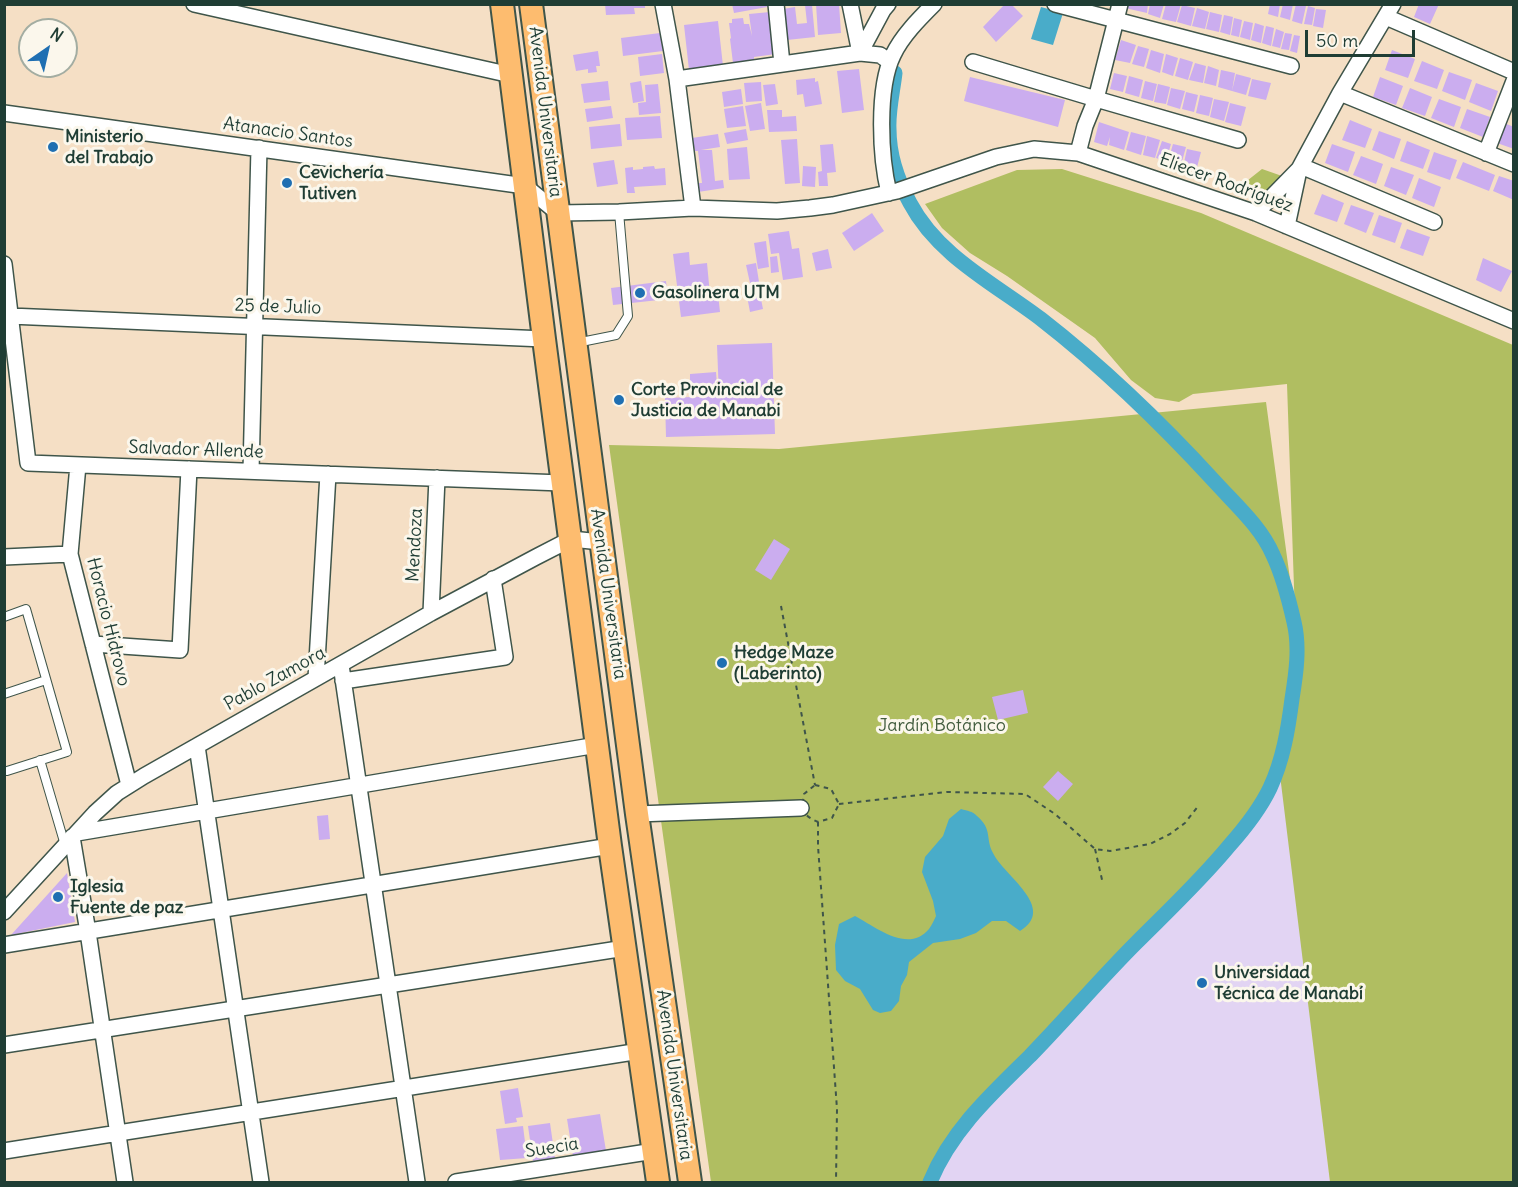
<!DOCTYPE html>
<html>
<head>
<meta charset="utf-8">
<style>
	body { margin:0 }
	#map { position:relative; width:1518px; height:1187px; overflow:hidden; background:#f5dfc5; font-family:Delius,sans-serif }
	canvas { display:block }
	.frame { position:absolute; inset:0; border:6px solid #1f3d34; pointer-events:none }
	.north { position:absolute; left:18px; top:18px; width:60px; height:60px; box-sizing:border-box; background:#fbf7ec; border:2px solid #a3ada2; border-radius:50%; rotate:34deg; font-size:16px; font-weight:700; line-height:24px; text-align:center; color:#1f3d34 }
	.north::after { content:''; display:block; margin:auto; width:21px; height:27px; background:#1f6fb2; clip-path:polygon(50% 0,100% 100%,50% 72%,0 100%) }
	.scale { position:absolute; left:1305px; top:30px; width:110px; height:27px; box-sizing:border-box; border:3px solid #1f3d34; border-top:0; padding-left:8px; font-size:18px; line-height:21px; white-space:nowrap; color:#1f3d34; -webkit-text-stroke:4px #fbf7ec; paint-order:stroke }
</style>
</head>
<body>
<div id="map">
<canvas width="1518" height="1187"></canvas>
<div class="frame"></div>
<div class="north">N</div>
<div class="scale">50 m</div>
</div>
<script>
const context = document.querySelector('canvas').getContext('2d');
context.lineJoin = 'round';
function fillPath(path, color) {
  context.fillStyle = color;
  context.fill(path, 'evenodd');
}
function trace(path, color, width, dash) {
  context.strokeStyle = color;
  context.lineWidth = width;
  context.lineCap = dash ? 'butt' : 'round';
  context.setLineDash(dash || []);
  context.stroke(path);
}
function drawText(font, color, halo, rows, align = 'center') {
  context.font = font + ' Delius,sans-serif';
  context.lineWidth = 6;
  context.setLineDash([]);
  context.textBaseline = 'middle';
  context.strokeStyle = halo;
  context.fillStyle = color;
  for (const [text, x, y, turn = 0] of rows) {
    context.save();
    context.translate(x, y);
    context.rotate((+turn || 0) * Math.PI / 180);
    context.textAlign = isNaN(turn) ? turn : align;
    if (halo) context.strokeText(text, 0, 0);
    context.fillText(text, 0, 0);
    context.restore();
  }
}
fillPath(new Path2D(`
	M1280 766 1330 1182H930L942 1157 969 1119 1123 956 1193 886 1258 809 1269 790Z`), '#e2d4f3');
fillPath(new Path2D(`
	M1062 169 1201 213 1513 345V1182H1330L1279 767 1269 790 1258 809 1246 826 1193 886 1123 956 969 1119 942 1157 930 1182H711L609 445 779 449 1266 402 1295 616 1287 384 1193 394 1179 402 1155 398 1131 380 1095 338 1007 276 970 253 942 228 925 204 1017 170Z
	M1262 169 1282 176 1267 194 1259 197 1238 188Z`), '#b0be61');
fillPath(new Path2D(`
	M1041 7 1063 13 1053 45 1031 39Z
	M961 809C968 811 972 811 977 816 993 830 985 838 993 853 1003 875 1058 908 1020 931L1006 921H992L976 933 960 939 933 943 909 962 907 975 901 986 899 1001 891 1011 880 1013 873 1010 860 989 845 981 836 970 835 945 839 924 855 916C876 927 908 954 929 929 932 925 934 920 936 916L933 901 922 872 925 857 943 836 949 819Z`), '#49acc9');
trace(new Path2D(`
	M895 73C893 91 888 111 889 129 889 154 898 181 910 203 938 256 995 284 1041 319 1104 368 1162 424 1216 483 1236 505 1261 527 1273 555 1283 576 1289 600 1294 622 1300 647 1296 674 1292 699 1288 730 1283 760 1270 788 1260 809 1245 828 1229 846 1201 880 1168 911 1136 943 1100 979 1066 1019 1030 1056 991 1094 951 1131 930 1182`), '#49acc9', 15);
fillPath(new Path2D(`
	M605 4H645V8H634L635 14 606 15Z
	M732 4H766L767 7 734 13Z
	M816 4H839L841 33 818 35Z
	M1005 4H1011L1023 16 996 42 983 27Z
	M1126 4H1148L1147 13 1125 8Z
	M1150 4H1164L1160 18 1148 14Z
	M1166 4H1181L1176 22 1162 19Z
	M1270 4H1280L1278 17 1268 14Z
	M1283 4H1293L1290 20 1280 17Z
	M1296 4 1306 6 1302 24 1292 21Z
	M1419 4H1439L1430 24 1414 17Z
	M805 5H812L815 37 787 40 783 9 795 7 797 24 807 23Z
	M1182 5 1195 8 1191 26 1177 22Z
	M1308 6 1315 8 1312 25 1304 24Z
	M1197 8 1209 12 1205 29 1192 26Z
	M1316 9 1326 10 1323 28 1313 26Z
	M770 12 776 54 754 57V60L733 63 730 39 731 38 729 23H732V19L743 18 744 24H749L752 36 749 14Z
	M1210 12 1222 15 1219 32 1206 29Z
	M1224 15 1233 17 1230 35 1220 32Z
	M1234 18 1242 20 1239 37 1231 35Z
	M718 21 723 66 689 70 684 25Z
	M1244 21 1253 23 1250 40 1240 37Z
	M1255 23 1264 26 1261 43 1251 40Z
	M1266 26 1274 28 1271 46 1262 43Z
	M1276 29 1284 32 1280 48 1272 46Z
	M660 33 663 51 623 56 621 38Z
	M1285 33 1292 34 1289 50 1281 49Z
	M1294 35 1300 36 1297 53 1290 51Z
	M1121 40 1136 45 1130 63 1115 60Z
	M1138 46 1149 49 1144 67 1132 64Z
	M1151 50 1164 54 1160 73 1146 68Z
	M1392 50 1415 59 1408 78 1385 70Z
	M598 51 600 66H596L597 72 588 73V69L576 71 573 55Z
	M662 54 664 73 640 76 638 57Z
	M1166 54 1178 58 1173 76 1162 72Z
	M1180 58 1193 62 1188 80 1175 76Z
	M1422 61 1444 70 1437 89 1414 81Z
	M1195 63 1206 66 1203 83 1189 80Z
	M1208 66 1219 70 1216 86 1204 83Z
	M859 69 864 110 842 113 837 71Z
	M1221 70 1235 73 1232 91 1218 87Z
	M1449 72 1472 80 1465 100 1442 91Z
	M1114 73 1127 76 1123 92 1110 89Z
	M1236 74 1251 78 1246 95 1232 91Z
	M1129 76 1143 80 1139 97 1125 93Z
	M970 77 1065 100 1058 127 964 101Z
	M1380 77 1403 86 1396 105 1373 97Z
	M815 78V82L818 81 822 104 805 107 803 94 797 95 796 80Z
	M1252 79 1271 83 1266 100 1248 96Z
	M608 81 610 100 584 103 581 84Z
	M641 81 644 101 633 103 630 83Z
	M1145 81 1157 84 1153 101 1141 98Z
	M761 82 762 101 746 102 744 83Z
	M1476 83 1498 91 1491 111 1469 102Z
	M658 84 661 113 639 115 638 103 646 102 645 85Z
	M775 84 778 104 766 106 763 85Z
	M1158 84 1170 87 1166 104 1154 102Z
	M1171 88 1185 91 1180 109 1167 105Z
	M1410 88 1432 97 1425 116 1402 108Z
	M741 89 743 104 724 107 722 92Z
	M1186 92 1198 95 1194 112 1182 109Z
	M1200 95 1213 98 1209 116 1196 113Z
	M1214 99 1229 102 1224 121 1210 117Z
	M1439 99 1461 107 1454 127 1431 118Z
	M761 103 765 129 750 131 745 106Z
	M1230 103 1246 107 1241 126 1225 122Z
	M611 106 613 118 587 122 585 109Z
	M743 106 746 126 727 128 724 109Z
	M1467 109 1490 117 1483 137 1460 128Z
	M767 110H782V117L796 116 797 131 769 132Z
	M660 116 662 138 627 140 625 118Z
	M1350 120 1372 129 1365 148 1342 140Z
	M1099 122 1129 132 1124 150 1109 145 1110 137 1107 146 1094 142Z
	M1504 123 1514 127V149L1497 143Z
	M620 124 622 146 591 149 589 127Z
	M746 129 748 140 727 144 724 133Z
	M1379 131 1401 139 1394 159 1372 150Z
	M1131 132 1146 136 1141 155 1126 150Z
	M718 134 720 147 701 150H712L715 181 723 180 724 188 698 192 696 183H702L698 151H695L692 138Z
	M1147 136 1160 140 1155 158 1143 155Z
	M797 139 800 183 785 184 781 140Z
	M1162 141 1171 144 1166 161 1156 158Z
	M1407 141 1430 150 1423 169 1400 161Z
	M833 144 836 172 827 173 828 186H819L818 172 822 171 820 145Z
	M1173 144 1186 147 1181 165 1168 161Z
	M1332 144 1355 152 1348 172 1325 163Z
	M747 147 750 179 729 180 727 149Z
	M1187 149 1201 152 1196 171 1183 167Z
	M1434 152 1457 160 1450 180 1427 172Z
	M1361 156 1383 164 1376 184 1353 175Z
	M614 160 618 184 597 187 593 163Z
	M1463 162 1495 175 1489 191 1456 178Z
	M654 166 655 169 665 168 666 185 634 187 635 193H627L625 168 633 167V170L643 169V167Z
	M803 166 816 167 815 187 802 186Z
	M1391 167 1414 175 1406 195 1384 186Z
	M1499 176 1514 181V200L1493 191Z
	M1419 178 1441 187 1434 207 1412 198Z
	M1322 194 1344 203 1337 222 1314 214Z
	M1351 205 1374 213 1366 233 1344 224Z
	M872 213 884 231 854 251 842 233Z
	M1379 215 1402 223 1395 243 1372 235Z
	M1407 229 1430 237 1423 256 1400 248Z
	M789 231 792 249 799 248 803 277 783 280 779 253 771 254 768 234Z
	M766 241 769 267 758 269 754 243Z
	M828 249 832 268 816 271 812 253Z
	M689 252 690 265 707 263 710 295 718 294 720 312 681 317 673 254Z
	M777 256 779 272 771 273 770 257Z
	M1483 258 1512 271 1501 292 1476 280Z
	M756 263 759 282 750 283 746 265Z
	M666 281 668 299 613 305 611 288Z
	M760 294 763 309 750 312 747 296Z
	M772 343 775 434 666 437 665 398 719 396 717 345Z
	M716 372 717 385 690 386V374Z
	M774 539 790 549 771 580 755 570Z
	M1023 690 1028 713 998 720 992 697Z
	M1058 771 1073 784 1058 801 1043 787Z
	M328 815 330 839 319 840 317 816Z
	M67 873 75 922 11 935Z
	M518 1088 523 1117 516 1118 517 1122 505 1124 500 1091Z
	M600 1114 606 1151 573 1156 567 1119Z
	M550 1123 555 1158 533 1161 528 1126Z
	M523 1126 527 1158 500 1160 496 1129Z`), '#cbadef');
const lane = new Path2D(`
	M576 343 616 335 628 316 619 212
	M4 617 26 609 67 752 7 771
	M4 694 46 680
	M40 760 65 845`);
const street = new Path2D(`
	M194 4 511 75
	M663 4 677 79 693 208
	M776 4 782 64
	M850 4 860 53
	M1055 4 1291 66
	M1386 17 1514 72
	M860 53 883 10 888 4
	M973 62 1096 99 1238 140
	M677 79 860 53 880 55 890 62
	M1340 93 1514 164
	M4 113 525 186 558 213 619 212 693 208 777 211 810 208 833 205 897 191 996 157 1034 149 1078 153 1256 213 1514 321
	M1078 153 1085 126 1096 99 1120 4
	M1486 153 1514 81
	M1301 166 1434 222
	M889 193C880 157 877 88 893 55 902 36 919 19 934 4
	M1256 213 1299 169 1340 93 1393 4
	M1287 226 1299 170
	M4 264 28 463 562 483
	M10 316 544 339
	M78 465 70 554 129 785
	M251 471 259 148
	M4 557 70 554
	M431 613 437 478
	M93 644 180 650 189 469
	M341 665 417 1182
	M316 678 328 474
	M343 681 505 657 493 579
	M197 746 261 1182
	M637 814 801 808
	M77 833 597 745
	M72 837 88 932 125 1182
	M4 912 95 813 117 793 144 776 431 613 536 557 571 539 601 542
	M4 945 610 846
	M4 1045 625 948
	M4 1151 640 1051
	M456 1182 654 1151`);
const primary = new Path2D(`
	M502 4 544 339 610 846 658 1182
	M531 4 637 814 690 1182`);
trace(lane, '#3f554a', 10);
trace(street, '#3f554a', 18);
trace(primary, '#3f554a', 26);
trace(new Path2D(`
	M781 606 815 785
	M815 785 831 789 839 804 832 818 818 822C802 815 801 810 804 794Z
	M839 804 947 792 1025 794 1055 814 1095 849 1110 851 1150 844 1170 834 1185 823 1199 805
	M818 822V846L837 1109 836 1182
	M1095 849 1103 884`), '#3f554a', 2, [4.5, 4.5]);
trace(lane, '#fff', 8);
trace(street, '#fff', 15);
trace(primary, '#fdbc6f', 22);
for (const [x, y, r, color] of [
	[53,147,6,"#1f6fb2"],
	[287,183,6,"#1f6fb2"],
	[640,293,6,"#1f6fb2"],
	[619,400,6,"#1f6fb2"],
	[722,663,6,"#1f6fb2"],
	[58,897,6,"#1f6fb2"],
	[1202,983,6,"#1f6fb2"]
]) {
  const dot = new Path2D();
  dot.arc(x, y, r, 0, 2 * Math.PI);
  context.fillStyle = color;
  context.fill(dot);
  trace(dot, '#fbf7ec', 2);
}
drawText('18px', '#1f3d34', '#fbf7ec', [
	["Avenida Universitaria",545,112,83],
	["Atanacio Santos",288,133,8],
	["Eliecer Rodríguez",1226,183,20],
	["25 de Julio",278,307,2],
	["Salvador Allende",196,450,2],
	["Mendoza",415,545,-87],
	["Avenida Universitaria",608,594,82],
	["Horacio Hidrovo",108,622,76],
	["Pablo Zamora",275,679,-29],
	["Avenida Universitaria",674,1075,82],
	["Suecia",552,1148,-9]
]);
drawText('bold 18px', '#1f3d34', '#fbf7ec', [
	["Ministerio",65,137],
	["del Trabajo",65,158],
	["Cevichería",299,173],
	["Tutiven",299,194],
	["Gasolinera UTM",652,293],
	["Corte Provincial de",631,390],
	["Justicia de Manabi",631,411],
	["Hedge Maze",734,653],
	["(Laberinto)",734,674],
	["Iglesia",70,887],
	["Fuente de paz",70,908],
	["Universidad",1214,973],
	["Técnica de Manabí",1214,994]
], 'left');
drawText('18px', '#435d3f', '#fbf7ec', [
	["Jardín Botánico",942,726]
]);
</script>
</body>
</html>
